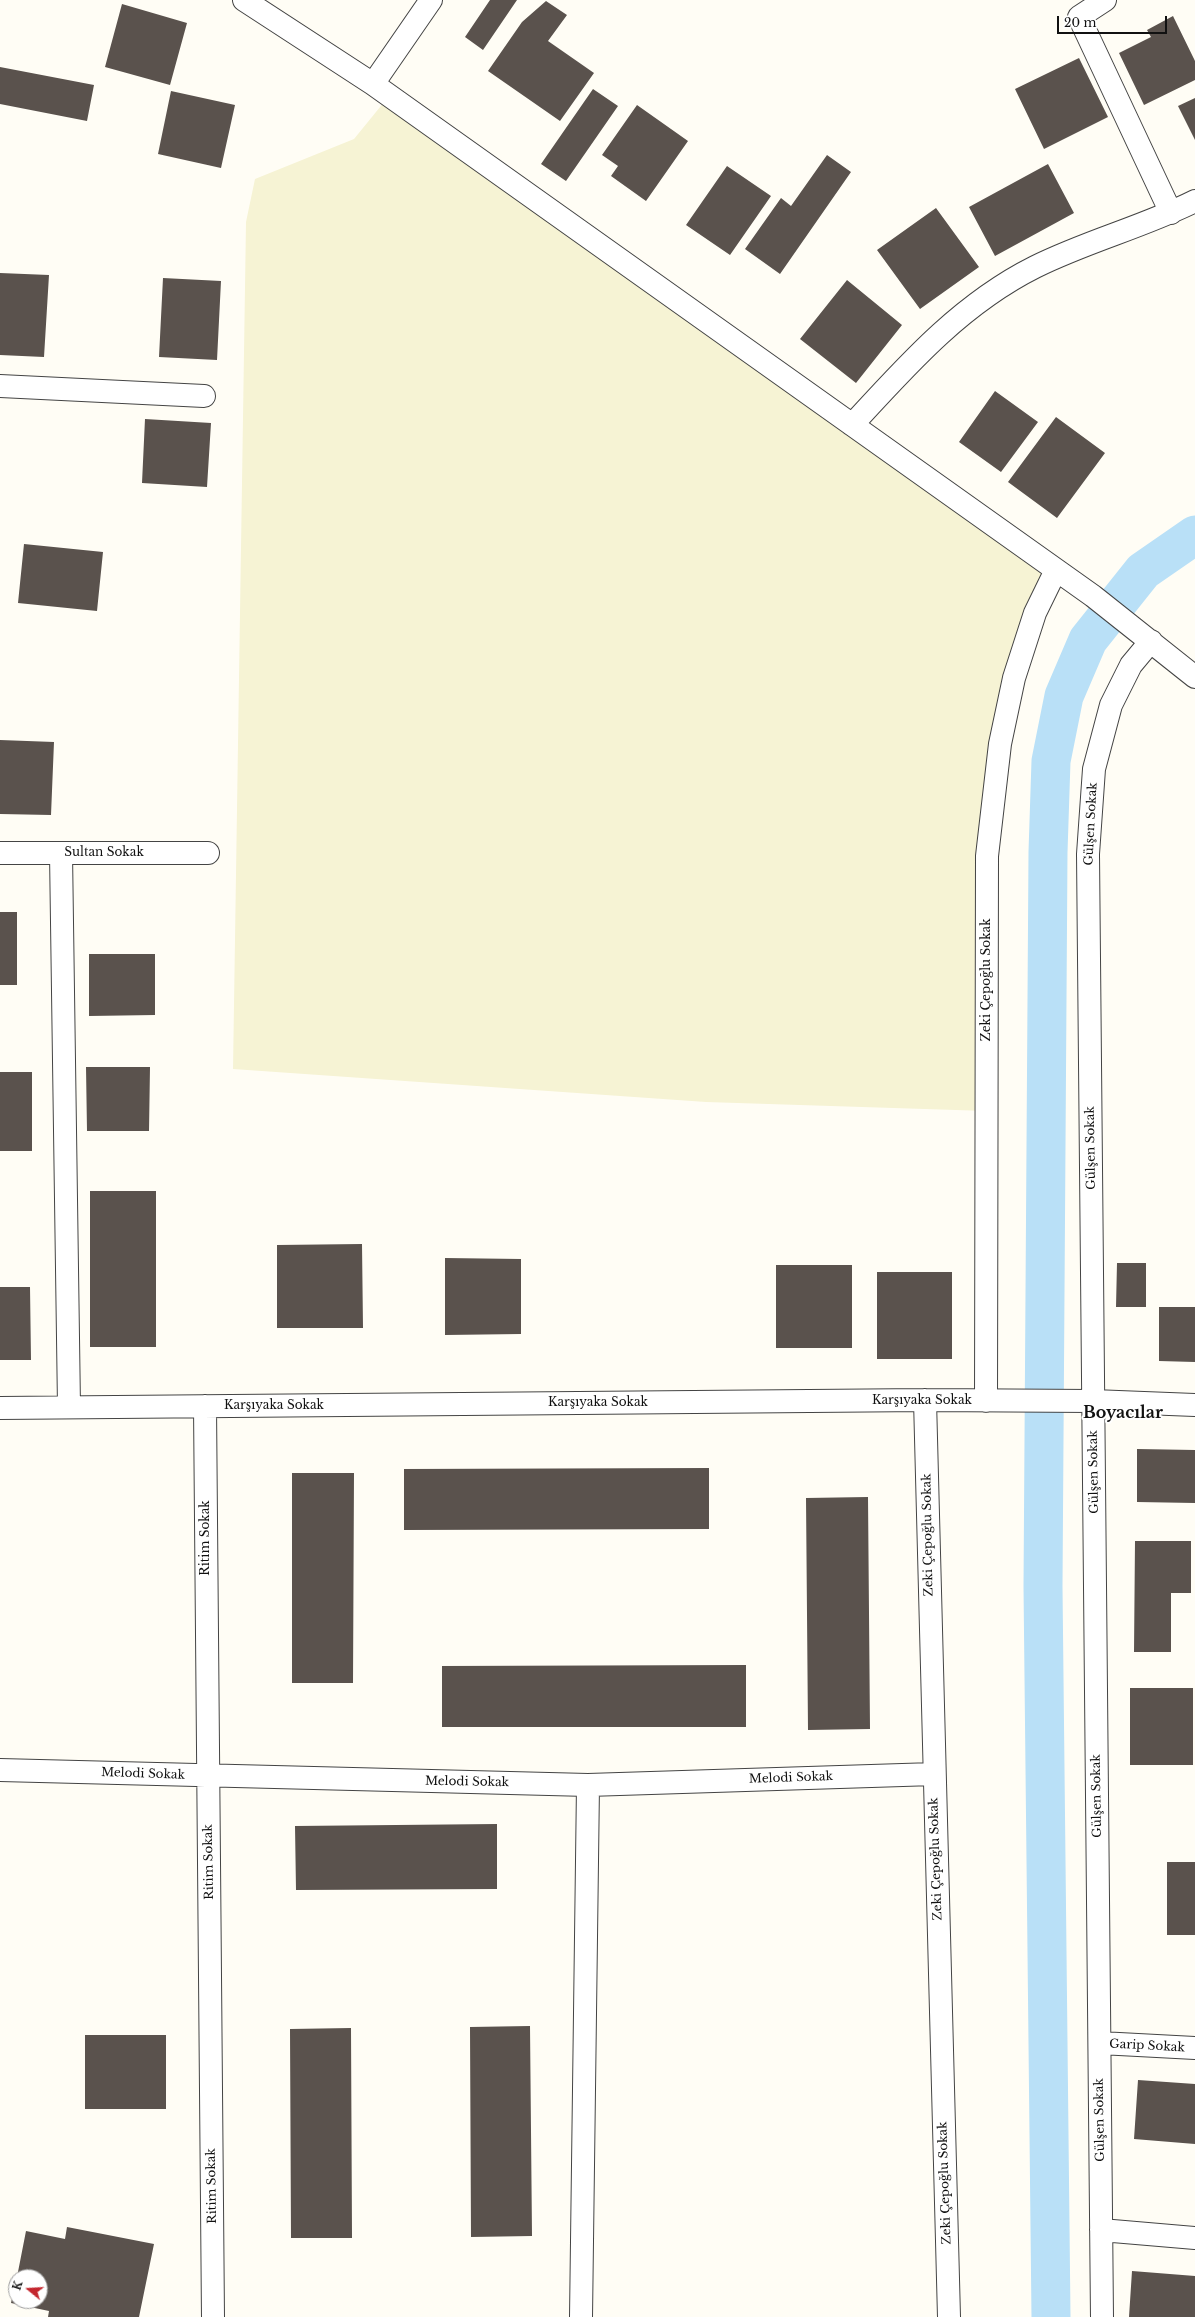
<!DOCTYPE html>
<html>
<head>
<meta charset="utf-8">
<style>
	body { margin:0 }
	#map { position:relative; width:1195px; height:2317px; overflow:hidden; background:#fffdf5; font-family:"Libre Baskerville",serif }
	canvas { display:block }
	.north { position:absolute; left:8px; top:2269px; width:40px; height:40px; box-sizing:border-box; background:#fff; border:1px solid #a0a0a0; border-radius:50%; rotate:288deg; font-size:11px; font-weight:700; line-height:16px; text-align:center; color:#111 }
	.north::after { content:''; display:block; margin:auto; width:14px; height:18px; background:#c4262e; clip-path:polygon(50% 0,100% 100%,50% 72%,0 100%) }
	.scale { position:absolute; left:1057px; top:16px; width:110px; height:18px; box-sizing:border-box; border:2px solid #111; border-top:0; padding-left:5px; font-size:12px; line-height:14px; white-space:nowrap; color:#111; -webkit-text-stroke:3px #fff; paint-order:stroke }
</style>
</head>
<body>
<div id="map">
<canvas width="1195" height="2317"></canvas>
<div class="north">K</div>
<div class="scale">20 m</div>
</div>
<script>
const context = document.querySelector('canvas').getContext('2d');
context.lineJoin = 'round';
function fillPath(path, color) {
  context.fillStyle = color;
  context.fill(path, 'evenodd');
}
function trace(path, color, width, dash) {
  context.strokeStyle = color;
  context.lineWidth = width;
  context.lineCap = dash ? 'butt' : 'round';
  context.setLineDash(dash || []);
  context.stroke(path);
}
function drawText(font, color, halo, rows, align = 'center') {
  context.font = font + ' "Libre Baskerville",serif';
  context.lineWidth = 4;
  context.setLineDash([]);
  context.textBaseline = 'middle';
  context.strokeStyle = halo;
  context.fillStyle = color;
  for (const [text, x, y, turn = 0] of rows) {
    context.save();
    context.translate(x, y);
    context.rotate((+turn || 0) * Math.PI / 180);
    context.textAlign = isNaN(turn) ? turn : align;
    if (halo) context.strokeText(text, 0, 0);
    context.fillText(text, 0, 0);
    context.restore();
  }
}
fillPath(new Path2D(`
	M389 96 1056 570 1000 744 987 1111 706 1102 233 1069 246 222 255 179 354 139Z`), '#f6f3d4');
trace(new Path2D(`
	M1051 2317 1043 1586 1048 852 1051 761 1064 696 1088 640 1143 571 1195 535`), '#b9e0f7', 39);
fillPath(new Path2D(`
	M490 0H517L483 50 465 37Z
	M546 1 567 15 548 41 594 73 560 121 488 71 522 22Z
	M122 4 187 23 170 85 105 67Z
	M1173 16 1195 61V80L1144 105 1119 53 1151 37 1147 30Z
	M1079 58 1108 117 1044 149 1015 89Z
	M0 67 94 85 87 121 0 104Z
	M593 89 618 106 566 181 541 164Z
	M171 91 235 105 221 168 158 154Z
	M1195 98V140L1178 106Z
	M637 105 688 141 646 201 611 176 618 166 602 155Z
	M827 155 851 172 780 274 745 249 781 198 791 206Z
	M1048 164 1074 213 995 256 969 207Z
	M727 166 771 196 730 255 686 225Z
	M936 208 979 267 920 309 877 250Z
	M0 273 49 275 44 357 0 355Z
	M163 278 221 281 217 360 159 357Z
	M847 280 902 325 856 383 800 339Z
	M995 391 1038 422 1001 472 959 442Z
	M1056 417 1105 453 1057 518 1008 482Z
	M145 419 211 423 207 487 142 483Z
	M24 544 103 552 97 611 18 603Z
	M0 740 54 742 51 815 0 814Z
	M0 912H17V985H0Z
	M89 954H155V1015L89 1016Z
	M86 1067H150L149 1131H87Z
	M0 1072H32V1151H0Z
	M90 1191H156V1347H90Z
	M362 1244 363 1328H277V1245Z
	M445 1258 521 1259V1334L445 1335Z
	M1117 1263H1146V1307H1116Z
	M776 1265H852V1348H776Z
	M877 1272H952V1359H877Z
	M0 1287H30L31 1360H0Z
	M1159 1307H1195V1362L1159 1361Z
	M1137 1449 1195 1450V1503L1137 1502Z
	M709 1468V1529L404 1530V1469Z
	M292 1473H354L353 1683H292Z
	M868 1497 870 1729 808 1730 806 1498Z
	M1135 1541H1191V1593H1171V1652H1134Z
	M746 1665V1727H442V1666Z
	M1130 1688H1193V1765H1130Z
	M497 1824V1889L296 1890 295 1826Z
	M1167 1862H1195V1935H1167Z
	M530 2026 532 2236 471 2237 470 2027Z
	M351 2028 352 2238H291L290 2029Z
	M85 2035H166V2109H85Z
	M1138 2080 1195 2084V2144L1134 2139Z
	M67 2227 154 2244 139 2317H48L49 2311 11 2303 15 2284 16 2301H40V2277H17L26 2231 65 2239Z
	M1132 2271 1195 2276V2317H1129Z`), '#5a524d');
const minor = new Path2D(`
	M244 0 373 84 1093 596 1195 677
	M1105 0 1079 17 1171 213
	M373 84 431 0
	M0 386 204 396
	M852 425C907 365 961 304 1035 267 1087 241 1143 227 1195 201
	M0 853H208
	M61 853 69 1407
	M925 1400 949 2317
	M986 1401 987 856 1000 744 1014 678 1035 613 1056 570
	M205 1406 213 2317
	M0 1408 925 1400 1093 1401 1195 1405
	M0 1770 588 1785 934 1774
	M1100 2043 1195 2048
	M1101 2230 1195 2238
	M581 2317 588 1785
	M1102 2317 1088 854 1094 769 1111 705 1131 665 1151 641`);
trace(minor, '#444', 24);
trace(minor, '#fff', 22);
drawText('12px', '#111', '#fff', [
	["Gülşen Sokak",1091,824,-87],
	["Sultan Sokak",104,853],
	["Zeki Çepoğlu Sokak",987,980,-90],
	["Gülşen Sokak",1091,1148,-91],
	["Karşıyaka Sokak",922,1401],
	["Karşıyaka Sokak",598,1403],
	["Karşıyaka Sokak",274,1406],
	["Gülşen Sokak",1094,1472,-91],
	["Zeki Çepoğlu Sokak",928,1535,-91],
	["Ritim Sokak",206,1538,-90],
	["Melodi Sokak",143,1774,2],
	["Melodi Sokak",791,1778,-2],
	["Melodi Sokak",467,1782,1],
	["Gülşen Sokak",1097,1796,-91],
	["Zeki Çepoğlu Sokak",936,1859,-92],
	["Ritim Sokak",209,1862,-91],
	["Garip Sokak",1147,2046,3],
	["Gülşen Sokak",1100,2120,-91],
	["Zeki Çepoğlu Sokak",945,2183,-92],
	["Ritim Sokak",212,2186,-91]
]);
drawText('bold 16px', '#111', '#fff', [
	["Boyacılar",1123,1413]
]);
</script>
</body>
</html>
